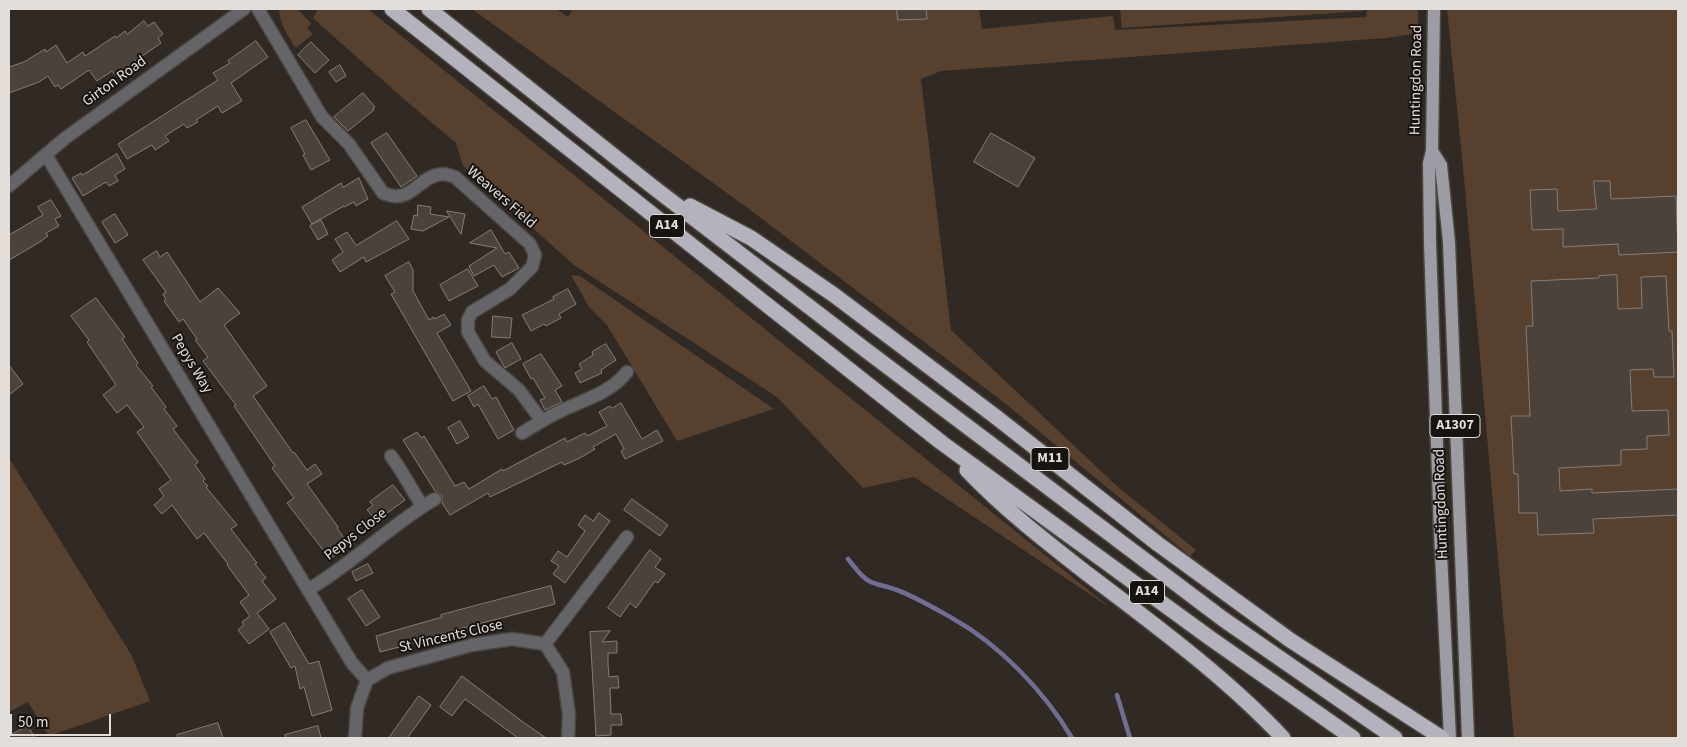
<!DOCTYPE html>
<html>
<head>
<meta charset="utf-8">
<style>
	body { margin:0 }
	#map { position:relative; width:1687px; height:747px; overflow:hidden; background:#312a24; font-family:"Source Sans 3",sans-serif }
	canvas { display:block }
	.frame { position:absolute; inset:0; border:10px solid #e3deda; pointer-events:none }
	.scale { position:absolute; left:10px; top:714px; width:101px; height:22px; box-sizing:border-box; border:2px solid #e3deda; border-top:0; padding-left:6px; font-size:15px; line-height:18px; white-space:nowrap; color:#e3deda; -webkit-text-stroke:4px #171311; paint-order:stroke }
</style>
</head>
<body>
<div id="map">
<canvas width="1687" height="747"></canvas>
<div class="frame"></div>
<div class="scale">50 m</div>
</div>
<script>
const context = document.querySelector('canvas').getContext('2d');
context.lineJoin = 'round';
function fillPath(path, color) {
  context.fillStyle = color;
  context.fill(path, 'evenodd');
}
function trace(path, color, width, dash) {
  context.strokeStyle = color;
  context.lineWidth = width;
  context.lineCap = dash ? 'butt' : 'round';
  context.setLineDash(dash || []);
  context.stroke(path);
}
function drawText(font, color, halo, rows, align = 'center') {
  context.font = font + ' "Source Sans 3",sans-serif';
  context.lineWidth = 4;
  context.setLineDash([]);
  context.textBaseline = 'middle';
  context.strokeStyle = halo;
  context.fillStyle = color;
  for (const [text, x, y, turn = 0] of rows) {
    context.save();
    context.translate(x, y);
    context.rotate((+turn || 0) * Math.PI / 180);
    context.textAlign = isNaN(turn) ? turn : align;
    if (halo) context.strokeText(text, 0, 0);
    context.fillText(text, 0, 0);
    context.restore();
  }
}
fillPath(new Path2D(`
	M279 9H297L311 23 307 28 313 34 296 48C288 36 279 23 279 9Z
	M316 9H368L1112 609 914 477 863 488 777 397 574 265 463 166 456 143 405 100 313 18 317 11Z
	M472 9H556L568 17 573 9H979L982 29 1113 16 1115 30 1366 17 1367 9H1418V33L1386 38 941 71 921 79 951 330 1118 487 1196 550 1190 556 1006 404 745 206Z
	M1120 9H1363V11L1122 28Z
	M1447 9H1678V738H1514L1463 167Z
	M571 275 580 276 774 409 677 441 607 325 589 307Z
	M9 458 132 656 150 701 49 736 28 702 9 712Z`), '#57402e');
trace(new Path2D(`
	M848 559C854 566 860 576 869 581 876 585 886 586 894 589 912 595 936 609 952 618 1000 645 1044 691 1072 738
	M1117 695 1130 738`), '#716d93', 4.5);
const building = new Path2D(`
	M897 9H926L927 19 898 20Z
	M144 21 148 26 154 22 163 34 158 38 161 43 115 75 112 71 97 81 89 70 61 89 58 85 55 87 48 76 39 82 9 93V67L24 62 45 49 46 52 56 45 67 63 83 52 85 56 115 36 116 38 125 31 127 34Z
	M256 41 268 57 231 83 242 101 222 113 218 106 196 120 198 122 187 128 184 124 165 136 169 141 155 150 152 145 127 159 118 144 218 80 213 73 230 63 228 61Z
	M311 42 329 60 315 73 298 55Z
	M340 65 346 76 336 82 329 72Z
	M363 93 375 107 373 108 374 110 348 131 334 117Z
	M306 120 330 160 311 170 303 155 305 154 291 128Z
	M387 133 417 176 401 187 371 143Z
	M991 133 1035 158 1018 187 974 162Z
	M117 154 125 169 115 175 118 181 109 186 106 182 83 196 72 178 81 173 82 175Z
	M359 178 368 199 356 206 354 202 344 207V206L312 224 302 207 341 183 343 187Z
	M1594 181H1610L1611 199 1676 196 1678 252 1619 255 1618 244 1563 247V229L1532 230 1530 190 1557 189 1558 211 1596 209Z
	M51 200 61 216 55 219 59 226 46 233 48 236 40 242 9 260V235L43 215 38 207Z
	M418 205 431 207 430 214 449 217 423 231 411 229 414 215 417 216Z
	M447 211 465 214 461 234Z
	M115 214 128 235 115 243 102 222Z
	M321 220 328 234 318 240 310 226Z
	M397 221 409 239 366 262 364 257 340 272 332 260 343 252 335 239 347 232 356 245Z
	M491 230 505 254 509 252 519 268 502 277 494 265 474 276 469 266 497 248 470 243Z
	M157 251 160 257 167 252 200 302 218 288 240 313 224 325 267 386 253 396 293 453 294 452 307 470 315 464 322 474 307 484 338 527 337 528 349 545 330 559 287 503 294 498 272 468 275 466 234 406 236 405 203 361 208 357 195 340 197 339 183 319 179 322 164 301 166 300 163 294 166 292 143 260Z
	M409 262 413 270V291L429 320 434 317 435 319 444 314 451 325 437 333 471 391 453 401 391 294 395 292 385 276Z
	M468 269 478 286 449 301 440 285Z
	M1617 275 1618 309 1642 308 1641 277 1666 276 1669 331H1672L1674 377H1654L1653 369 1630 370 1632 411 1668 410 1669 435 1647 436V449L1621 450V465L1559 468 1560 491 1592 489V493L1678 489V515L1593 519 1594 533 1538 535 1537 513H1519L1518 474H1514L1511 416H1530L1526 326H1533L1531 281 1599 278V276Z
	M568 289 576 304 559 314 561 318 546 326 544 324 531 331 522 315 554 299 553 297Z
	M96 298 125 337 122 339 138 363 136 365 153 386 151 387 166 407 164 409 177 426 173 429 198 462 195 465 205 479 203 481 208 486 206 487 237 525 231 529 257 563 255 564 266 578 262 581 276 599 257 613 269 629 249 644 238 630 244 625 242 622 250 616 240 602 249 595 227 565 228 564 204 533 197 539 172 505 162 514 154 505 164 496 159 489 171 480 137 432 144 427 127 405 117 413 103 395 116 385 87 342 89 340 71 316Z
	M493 316 512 318 510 338 492 337Z
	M512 343 521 359 505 368 496 352Z
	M606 344 616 360 601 370 602 373 580 383 575 373 582 369 579 364 593 355 592 352Z
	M541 354 562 386 555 390 562 402 545 410 540 400 545 398 533 378 531 379 523 364Z
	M9 365 23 384 9 395Z
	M484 386 492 399 496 397 514 430 498 439 478 404 474 407 468 396Z
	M621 403 642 439 657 430 663 441 625 459 621 451 624 449 616 434 593 447 595 449 580 458 564 465 562 462 490 497 488 493 450 515 442 503V495L435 491 403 440 417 432 421 438 424 436 455 486 464 482 469 489 502 469 503 471 565 438 567 442 585 433 587 436 607 426 599 412 610 406 612 408Z
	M460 421 469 437 457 444 448 428Z
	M393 485 405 500 383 516 381 513 374 518 367 510 373 505 370 502Z
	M632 499 668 525 660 536 624 510Z
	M599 513 610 521 565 583 553 574 559 566 551 561 558 551 567 557 585 531 578 525 585 515 593 521Z
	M650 550 661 559 655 567 665 574 658 583 655 581 636 608 630 603 620 617 608 608Z
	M368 564 373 573 356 581 352 572Z
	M551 586 555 604 440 634 441 636 380 652 376 636 442 617 441 615Z
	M362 590 380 617 366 626 348 599Z
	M285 623 309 664 319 661 332 710 312 716 304 687 300 689 295 666 291 668 270 632Z
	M610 631 602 642 617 641V653H608V664L609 677 618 676 619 688H610L611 714H621L622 725H611V735L596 736 590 632Z
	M462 676 523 722 546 738H518L465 699 452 716 440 707Z
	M419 696 431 705 414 729 407 738H389Z
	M218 723 223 738H178L177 735Z
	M28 726 35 738H9V736Z
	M318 726 321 738H285V735Z`);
fillPath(building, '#4a423b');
trace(building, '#857c75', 1);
const minor = new Path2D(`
	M258 9 322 117 349 144 383 193C412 206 418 175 443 174 447 174 451 176 455 177L530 244 535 255 532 267 510 289 472 312 468 320V332L485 361 519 390 542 421
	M46 155 352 663 367 680
	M9 186 64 139 244 9
	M522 433C537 424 551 415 567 408 589 398 611 392 627 372
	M391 456 400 469 422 506
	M309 589C354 563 390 525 435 499
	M545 644 627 537
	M355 738 357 708 367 680 388 668 472 645 512 639 545 644 563 672 569 714 568 738`);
const major = new Path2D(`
	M1434 9 1432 151 1429 163 1430 243 1440 533 1450 738
	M1432 151 1441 165 1449 242 1468 738`);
const highway = new Path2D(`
	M392 9 942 443 1210 638 1353 738
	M429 9 653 187 867 351 1223 619 1395 738
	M690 206 751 238 834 295 996 417 1158 544 1290 640 1442 738
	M967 470C1003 508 1044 540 1085 572 1152 623 1225 676 1283 738`);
trace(minor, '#4d4741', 15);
trace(major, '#4d4741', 15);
trace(highway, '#4d4741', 18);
trace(minor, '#646469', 12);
trace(major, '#9d9ca5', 12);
trace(highway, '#b3b2bd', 15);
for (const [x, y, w] of [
	[667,226,35],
	[1455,426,50],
	[1050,459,38],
	[1147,592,35]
]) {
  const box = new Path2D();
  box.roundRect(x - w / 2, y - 11.5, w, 23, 4);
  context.fillStyle = '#171311';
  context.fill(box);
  trace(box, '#e3deda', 1);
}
drawText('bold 14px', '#e3deda', null, [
	["A14",667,226],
	["A1307",1455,426],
	["M11",1050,459],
	["A14",1147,592]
]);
drawText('15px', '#e3deda', '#171311', [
	["Huntingdon Road",1417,80,-89],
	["Girton Road",115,82,-36],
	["Weavers Field",501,198,41],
	["Pepys Way",191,364,59],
	["Huntingdon Road",1442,504,-92],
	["Pepys Close",356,535,-38],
	["St Vincents Close",451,637,-13]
]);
</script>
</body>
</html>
